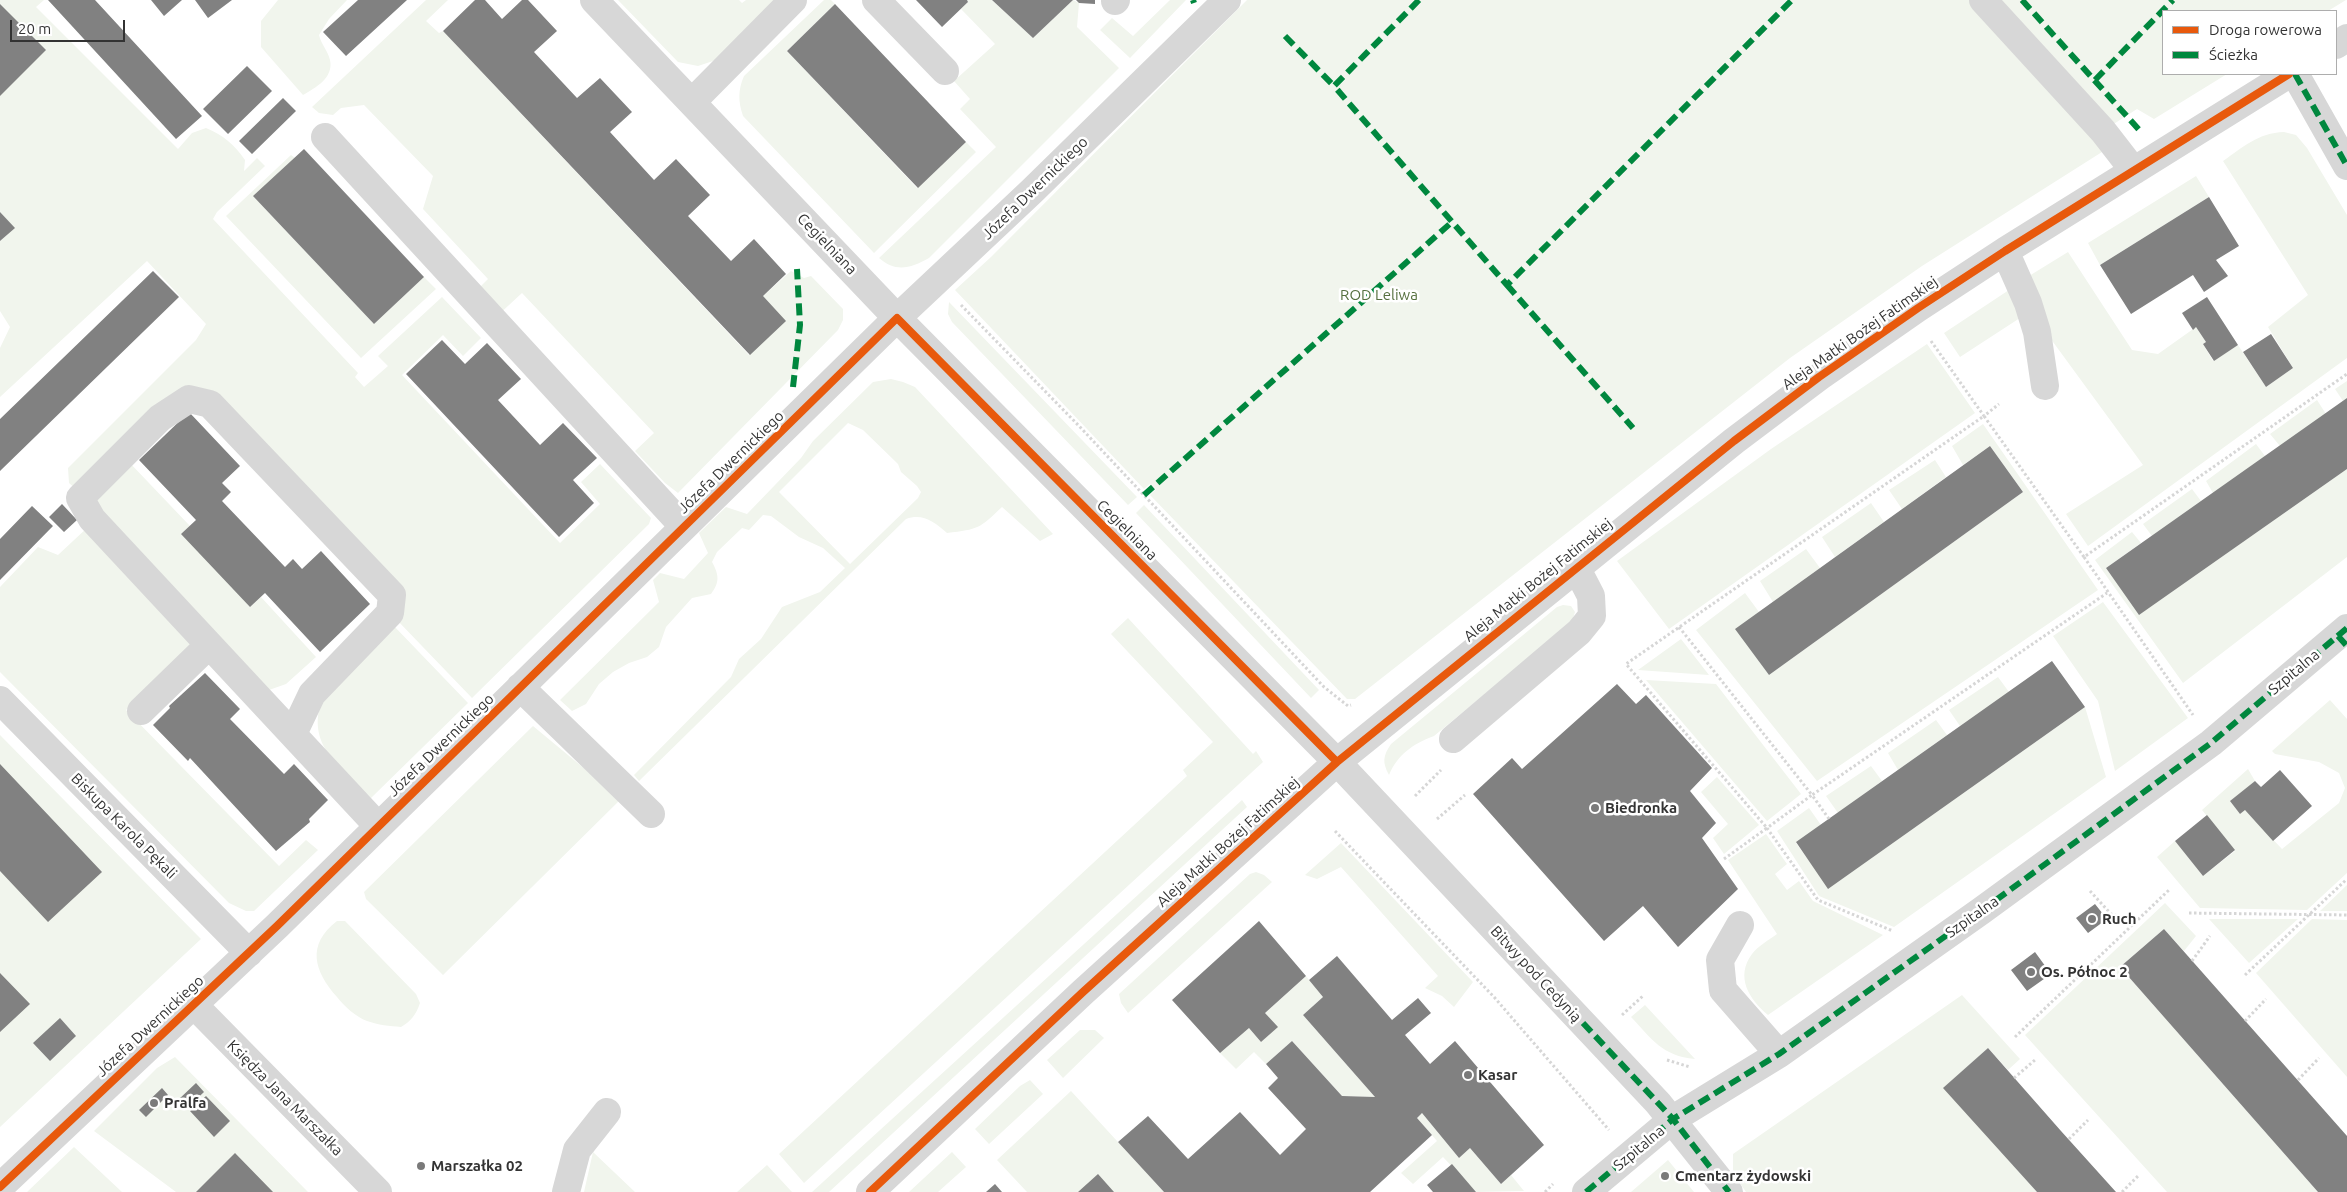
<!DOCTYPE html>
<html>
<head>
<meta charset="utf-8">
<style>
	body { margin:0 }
	#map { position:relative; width:2347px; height:1192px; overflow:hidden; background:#fff; font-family:Ubuntu,sans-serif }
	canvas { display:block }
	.legend { position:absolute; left:2162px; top:10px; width:175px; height:65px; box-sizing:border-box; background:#fff; border:1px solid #adadad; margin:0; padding:6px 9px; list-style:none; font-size:15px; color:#333 }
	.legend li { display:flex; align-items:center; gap:10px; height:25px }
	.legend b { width:25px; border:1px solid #adadad }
	.scale { position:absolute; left:10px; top:20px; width:115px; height:22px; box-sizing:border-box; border:2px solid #333; border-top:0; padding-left:6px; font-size:15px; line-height:18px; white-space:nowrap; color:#333; -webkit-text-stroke:4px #fff; paint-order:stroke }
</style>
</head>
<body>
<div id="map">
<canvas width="2347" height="1192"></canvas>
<ul class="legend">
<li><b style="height:6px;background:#e8590c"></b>Droga rowerowa</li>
<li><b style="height:6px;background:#00873e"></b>Ścieżka</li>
</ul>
<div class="scale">20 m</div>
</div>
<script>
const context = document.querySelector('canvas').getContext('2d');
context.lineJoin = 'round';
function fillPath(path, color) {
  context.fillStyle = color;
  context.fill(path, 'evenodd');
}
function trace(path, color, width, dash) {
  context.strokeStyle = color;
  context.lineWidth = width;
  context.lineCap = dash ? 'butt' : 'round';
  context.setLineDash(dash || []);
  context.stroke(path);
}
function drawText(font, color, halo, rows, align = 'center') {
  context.font = font + ' Ubuntu,sans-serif';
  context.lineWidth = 5;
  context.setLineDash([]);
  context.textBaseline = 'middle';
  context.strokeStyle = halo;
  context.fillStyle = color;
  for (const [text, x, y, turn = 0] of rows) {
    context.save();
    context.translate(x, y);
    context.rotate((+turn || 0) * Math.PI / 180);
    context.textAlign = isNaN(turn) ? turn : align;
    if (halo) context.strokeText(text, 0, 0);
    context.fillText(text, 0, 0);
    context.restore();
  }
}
fillPath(new Path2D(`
	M0 0H44L36 7 178 149 192 133 206 128C223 135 234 144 245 160L244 171 257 158 265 166 217 212 213 219 358 373 355 377 364 387 388 366 378 356 442 297 481 338 463 356 443 335 402 375 560 543 600 504 581 482 600 464 651 518 649 524 472 698 396 619 210 393 77 490 69 483 68 468 196 340 206 324 147 261 0 397V348L10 327 0 311V241L14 228 0 212Z
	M278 0H347L329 19 319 35C321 44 328 51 330 60 334 78 315 88 303 95L261 47V21Z
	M426 0H448L426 21 439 33 443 31 749 355 763 296 791 271 804 278 811 276 843 309V320L838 330 678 493 665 483 635 451 654 433 522 293 495 318 472 295 488 279 423 209 433 176 364 105 341 108 333 115 319 113 312 107Z
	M618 0H739L742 3 746 0H784L719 59 698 66 678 62Z
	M824 0H831L835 4 787 51 917 188 966 142 976 152 874 253 743 116C738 101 738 90 744 76Z
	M967 0H992L1033 38 1073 0 1079 3 1077 27 1119 68 929 258C911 268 896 273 879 258L996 147 960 109 970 99 954 81 995 44 961 9 968 2Z
	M1170 0H1186L1130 58 1100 30 1112 18 1133 36Z
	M1247 0H2346L2328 11H2163V74H2227L2154 119 2137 109 2092 138 2102 152 1922 266 1790 358 1355 699H1347L1150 495 1156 489 1150 484 1144 489 955 290 991 257Z
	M2284 132 2296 135 2307 148 2347 215V358L2088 546 2066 514 2143 465 2045 331 2029 276 2068 252 2132 350 2158 354 2196 327 2206 342 2203 344 2213 361 2238 345 2266 387 2293 368 2268 327 2308 295 2223 161C2243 147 2258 133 2284 132Z
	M291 155 295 158 254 197 374 324 424 277 436 289 361 358 226 216Z
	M2196 176 2209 197 2100 265 2088 243Z
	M2012 288 2023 316 1960 357 1944 333Z
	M949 302 1137 497 1128 505 952 322 948 314Z
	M1927 344 1975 413 1669 629 1617 561 1771 449Z
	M891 379 903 382 915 387 1053 534 1040 541 1002 507C979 529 979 529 947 533 934 522 923 513 906 519L639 781 634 775 731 677 739 659 761 639 782 607 820 592 845 568 823 548 799 537 771 516 763 515 749 530 742 528 717 552 712 562C719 575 720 582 711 594L692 598 666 627 659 647 647 657 629 663 613 672 599 684 586 704 572 711 560 700 659 602 653 580 660 573 684 579 708 553 699 533 726 507 747 514 801 458 813 441 873 382ZM848 423 863 430 898 464 901 472 917 486 921 492 918 498 850 564 779 492Z
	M2347 381V398L2343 401 2335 389Z
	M2317 400 2326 414 2280 446 2270 434Z
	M1983 424 2098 590 1817 781 1696 630 1745 593 1759 612 1736 629 1769 675 2023 492 1990 446 1963 465 1952 446Z
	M2256 444 2265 456 2213 493 2206 481Z
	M1935 460 1946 477 1902 509 1889 490Z
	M128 461 190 526 250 607 261 597 316 657 286 684 269 690 95 512V494Z
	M2347 469V557L2183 683 2095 560 2132 532 2141 543 2106 568 2140 614Z
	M2192 489 2201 501 2152 536 2143 524Z
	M1871 503 1884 522 1835 557 1822 537Z
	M1144 505 1319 690 1311 698 1136 513Z
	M88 527 195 646 126 710 279 866 306 840 318 850 254 911H246L229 903 0 672V587L38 547 58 555Z
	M1806 549 1820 568 1773 602 1760 581Z
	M2103 602 2188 718 2115 771 2098 701 2053 636Z
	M1563 605 1571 606 1575 612 1572 622 1434 736C1413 744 1398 754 1389 775 1382 762 1383 756 1391 744L1557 607Z
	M1128 618 1253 754 1256 751 1263 762 804 1183 779 1154 1187 776 1183 770 1213 742 1111 634Z
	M393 625 468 703 371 798C340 767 304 745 323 696Z
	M1681 639 1709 675 1638 670Z
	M1998 677 2009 692 1960 726 1949 710Z
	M1646 680 1716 684 1801 794 1767 821Z
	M2330 700 2347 719V873L2307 910 2200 908 2157 857 2175 841 2203 876 2235 851 2202 810 2248 769 2255 781 2231 801 2240 814 2245 810 2282 849 2339 803 2345 788 2339 773 2319 762 2275 754 2272 751Z
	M2085 707 2106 777 1894 927 1819 896 1777 831 1809 808 1821 825 1796 843 1829 888Z
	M1936 720 1947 735 1898 770 1888 753Z
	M533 726 621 799 443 975 366 899 364 892Z
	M0 735 201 939 0 1127Z
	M1871 766 1882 781 1838 813 1826 796Z
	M1717 777 1759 825 1724 854 1713 838 1728 824 1701 792Z
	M1242 800 1247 807 829 1192H812Z
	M1766 834 1787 864 1775 874 1787 890 1799 881 1813 901 1883 935 1768 1015C1749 999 1735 977 1752 954 1758 946 1769 940 1777 934L1728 860Z
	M1341 843 1473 982 1454 1007 1442 996 1425 988 1438 976 1341 867 1317 879 1305 875Z
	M1256 872 1264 875 1272 882 1128 1013 1121 1003 1119 994 1250 874Z
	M2347 885V911H2320Z
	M2165 903 2196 936 2184 951 2164 929 2120 967 2318 1192H2167L2025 1035Z
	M2209 919H2298L2249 963Z
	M2312 919 2347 920V1077L2256 973Z
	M337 921H345L416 994 420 1003C416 1015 411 1021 401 1027 390 1026 378 1025 367 1021 356 1017 344 1006 337 997 314 971 306 945 337 921Z
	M1306 976 1323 997 1303 1015 1375 1097 1342 1096 1292 1041 1266 1064 1254 1052 1236 1069 1220 1053 1249 1028 1261 1042 1277 1027 1265 1013Z
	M1962 995 2020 1059 2008 1070 1988 1048 1944 1088 2037 1192H1746L1733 1173V1154Z
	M1645 1005 1695 1059C1662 1056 1652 1039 1631 1017Z
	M1095 1030 1104 1038 1063 1078 1047 1060 1080 1030Z
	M175 1057 308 1192H176L94 1131 157 1068Z
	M1030 1080 1043 1094 989 1144 975 1129 1020 1086Z
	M1071 1091 1164 1192H1027L997 1160Z
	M1422 1113 1459 1158 1470 1148 1501 1184 1511 1175 1524 1191 1476 1192 1443 1157 1413 1184 1401 1173 1437 1141 1417 1118Z
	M74 1147 122 1192H27Z
	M593 1152 635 1192H584Z
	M952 1152 966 1167 938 1192H909Z
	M1668 1160 1694 1192H1631Z
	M767 1165 792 1192H737Z`), '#f1f5ed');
fillPath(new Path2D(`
	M48 0H95L202 116 176 139Z
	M151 0H182L164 16Z
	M195 0H232L208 18Z
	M358 0H407L346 56 323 32Z
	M475 0H485L502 19 522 0H528L557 31 534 52 577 98 600 78 632 112 610 132 654 180 676 159 710 195 688 216 731 261 754 239 786 274 763 296 786 321 750 355 443 31Z
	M916 0H967L968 2 942 27Z
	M992 0H1073L1033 38Z
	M1076 0H1095V4L1079 3Z
	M0 4 46 50 0 96Z
	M835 4 966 142 918 188 787 51Z
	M247 66 272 91 228 134 203 109Z
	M283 98 296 111 252 154 239 141Z
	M304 149 424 277 374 324 253 196Z
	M2209 197 2239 246 2216 260 2228 276 2204 292 2193 275 2131 314 2100 265Z
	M0 212 15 228 0 241Z
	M153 271 179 297 0 471V419Z
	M2207 297 2238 345 2214 361 2203 344 2206 342 2196 327 2193 330 2182 313Z
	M2271 334 2293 368 2266 387 2243 352Z
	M442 340 465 364 487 343 521 379 498 400 540 445 563 423 597 458 573 480 594 503 559 537 406 374Z
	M2347 398V469L2139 615 2106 568Z
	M189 412 240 466 222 483 231 492 222 501 285 567 293 559 302 569 321 551 370 604 320 652 265 593 250 607 181 534 196 520 139 460Z
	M1990 446 2023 492 1769 675 1735 629Z
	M62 504 77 520 64 532 49 517Z
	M32 506 53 526 0 580V539Z
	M2052 661 2085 707 1828 889 1796 842Z
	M205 673 240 709 230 719 284 774 294 764 328 800 309 819 310 822 276 851 190 758 188 761 153 725 170 708 169 706Z
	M1617 684 1636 704 1646 695 1712 768 1690 791 1716 823 1702 838 1738 889 1678 947 1643 906 1604 941 1473 794 1512 758 1522 769Z
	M0 764 102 872 48 922 0 871Z
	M2280 770 2312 806 2273 841 2245 810 2240 814 2230 801 2255 781 2261 787Z
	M2207 815 2235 850 2203 876 2175 841Z
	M2095 904 2107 919 2088 933 2076 918Z
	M1259 921 1306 976 1265 1013 1278 1027 1261 1042 1249 1028 1220 1053 1172 1000Z
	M2164 929 2347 1136V1192H2318L2120 967Z
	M2035 952 2051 974 2027 991 2011 970Z
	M1337 956 1392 1020 1418 998 1431 1013 1405 1035 1430 1064 1455 1041 1544 1145 1501 1184 1470 1148 1459 1158 1422 1113 1417 1118 1432 1135 1370 1192H1164L1118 1142 1148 1116 1188 1159 1240 1112 1280 1155 1306 1129 1268 1088 1278 1078 1266 1064 1292 1041 1342 1096 1375 1097 1303 1015 1323 997 1309 980Z
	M0 973 30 1004 0 1032Z
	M60 1018 76 1036 50 1061 33 1043Z
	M1988 1048 2061 1131 2116 1192H2037L1943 1088Z
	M196 1083 204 1092 185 1110 177 1101Z
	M162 1088 168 1095 146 1117 139 1110Z
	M206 1096 230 1121 214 1137 190 1111Z
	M235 1153 273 1192H196Z
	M1452 1164 1476 1192H1433L1427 1185Z
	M1098 1174 1114 1192H1078Z
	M995 1184 1002 1192H986Z`), '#818181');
trace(new Path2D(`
	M961 305 1080 427 1324 687 1348 706 1351 705
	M1931 341 1984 416 1999 404
	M2084 557 2193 715
	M1679 627 1812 795 1767 828 1818 900 1893 931
	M1415 796 1441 770
	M1437 819 1465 795
	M1829 819 1812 795 2107 593
	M1335 831 1494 997 1609 1130
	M1724 859 1767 828 1626 664 1984 416 2084 557 2347 374
	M2090 891 2111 914 2136 921
	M2189 913 2347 915
	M2192 961 2210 936
	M2245 975 2347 879
	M1622 1015 1644 995
	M2245 1021 2266 999
	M2015 1037 2169 890
	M1667 1060 1690 1067
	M2014 1078 2035 1060
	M2298 1080 2319 1058
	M2069 1139 2088 1120
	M1545 1192 1553 1184
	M2122 1192 2138 1176`), '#d6d6d6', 3, [2.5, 2.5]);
trace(new Path2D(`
	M594 0 897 318 1337 762 1658 1103 1729 1192
	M876 0 945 71
	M1983 0 2103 131 2134 171
	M1115 1 1116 0
	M2336 45 2347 38
	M2295 74 2347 166
	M692 102 793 0
	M325 137 684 527
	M2005 251 2028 303 2037 332 2045 386
	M520 687 651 814
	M0 700 249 953
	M141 711 209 645
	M293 734 312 694 390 613 392 595 210 404 189 399 160 418 80 498 92 519 378 826
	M1453 739 1579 632 1592 616 1591 596 1576 567
	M1740 925 1720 960 1723 990 1779 1054
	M193 1004 378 1192
	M0 1187 277 926 897 318 1032 191 1227 0
	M566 1192 577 1150 607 1112
	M870 1192 1083 992 1337 762 1734 441 1819 377 1918 308 2005 251 2289 74
	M1586 1192 1673 1119 1779 1054 1981 911 2211 743 2347 628`), '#d7d7d7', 28);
trace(new Path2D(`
	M1193 0 1194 3
	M1419 0 1334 86 1507 285 1792 0
	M2022 0 2142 133
	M1285 36 1334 86
	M2295 74 2347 166
	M2095 80 2173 0
	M1507 285 1633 428
	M793 387 800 325 797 269
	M1144 495 1452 222
	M2338 636 2347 646
	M1583 1023 1673 1119 1729 1192
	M1586 1192 1673 1119 1779 1054 1981 911 2211 743 2347 628`), '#00873e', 6, [12, 6]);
trace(new Path2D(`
	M0 1187 277 926 897 318 1337 762
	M870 1192 1083 992 1337 762 1734 441 1819 377 1918 308 2005 251 2289 74`), '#e8590c', 8);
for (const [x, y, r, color] of [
	[1595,808,5,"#7a7a7a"],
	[2092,919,5,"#7a7a7a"],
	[2031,972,5,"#7a7a7a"],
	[1468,1075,5,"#7a7a7a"],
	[154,1103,5,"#7a7a7a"],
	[421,1166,5,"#7a7a7a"],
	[1665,1176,5,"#7a7a7a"]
]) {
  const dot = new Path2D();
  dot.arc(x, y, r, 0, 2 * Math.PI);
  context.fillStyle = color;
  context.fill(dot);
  trace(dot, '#fff', 2);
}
drawText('15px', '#333', '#fff', [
	["Józefa Dwernickiego",1035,188,-44],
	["Cegielniana",827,244,46],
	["Aleja Matki Bożej Fatimskiej",1860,333,-35],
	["Józefa Dwernickiego",731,462,-44],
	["Cegielniana",1127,530,45],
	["Aleja Matki Bożej Fatimskiej",1538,580,-39],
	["Szpitalna",2294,672,-40],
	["Józefa Dwernickiego",441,745,-44],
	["Biskupa Karola Pękali",124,826,45],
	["Aleja Matki Bożej Fatimskiej",1228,842,-42],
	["Szpitalna",1972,917,-35],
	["Bitwy pod Cedynią",1536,974,47],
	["Józefa Dwernickiego",150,1026,-43],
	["Księdza Jana Marszałka",285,1098,45],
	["Szpitalna",1639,1148,-40]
]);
drawText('15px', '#56703f', '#fff', [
	["ROD Leliwa",1379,295]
]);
drawText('bold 15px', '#333', '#fff', [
	["Biedronka",1605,808],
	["Ruch",2102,919],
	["Os. Północ 2",2041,972],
	["Kasar",1478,1075],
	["Pralfa",164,1103],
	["Marszałka 02",431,1166],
	["Cmentarz żydowski",1675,1176]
], 'left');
</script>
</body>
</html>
